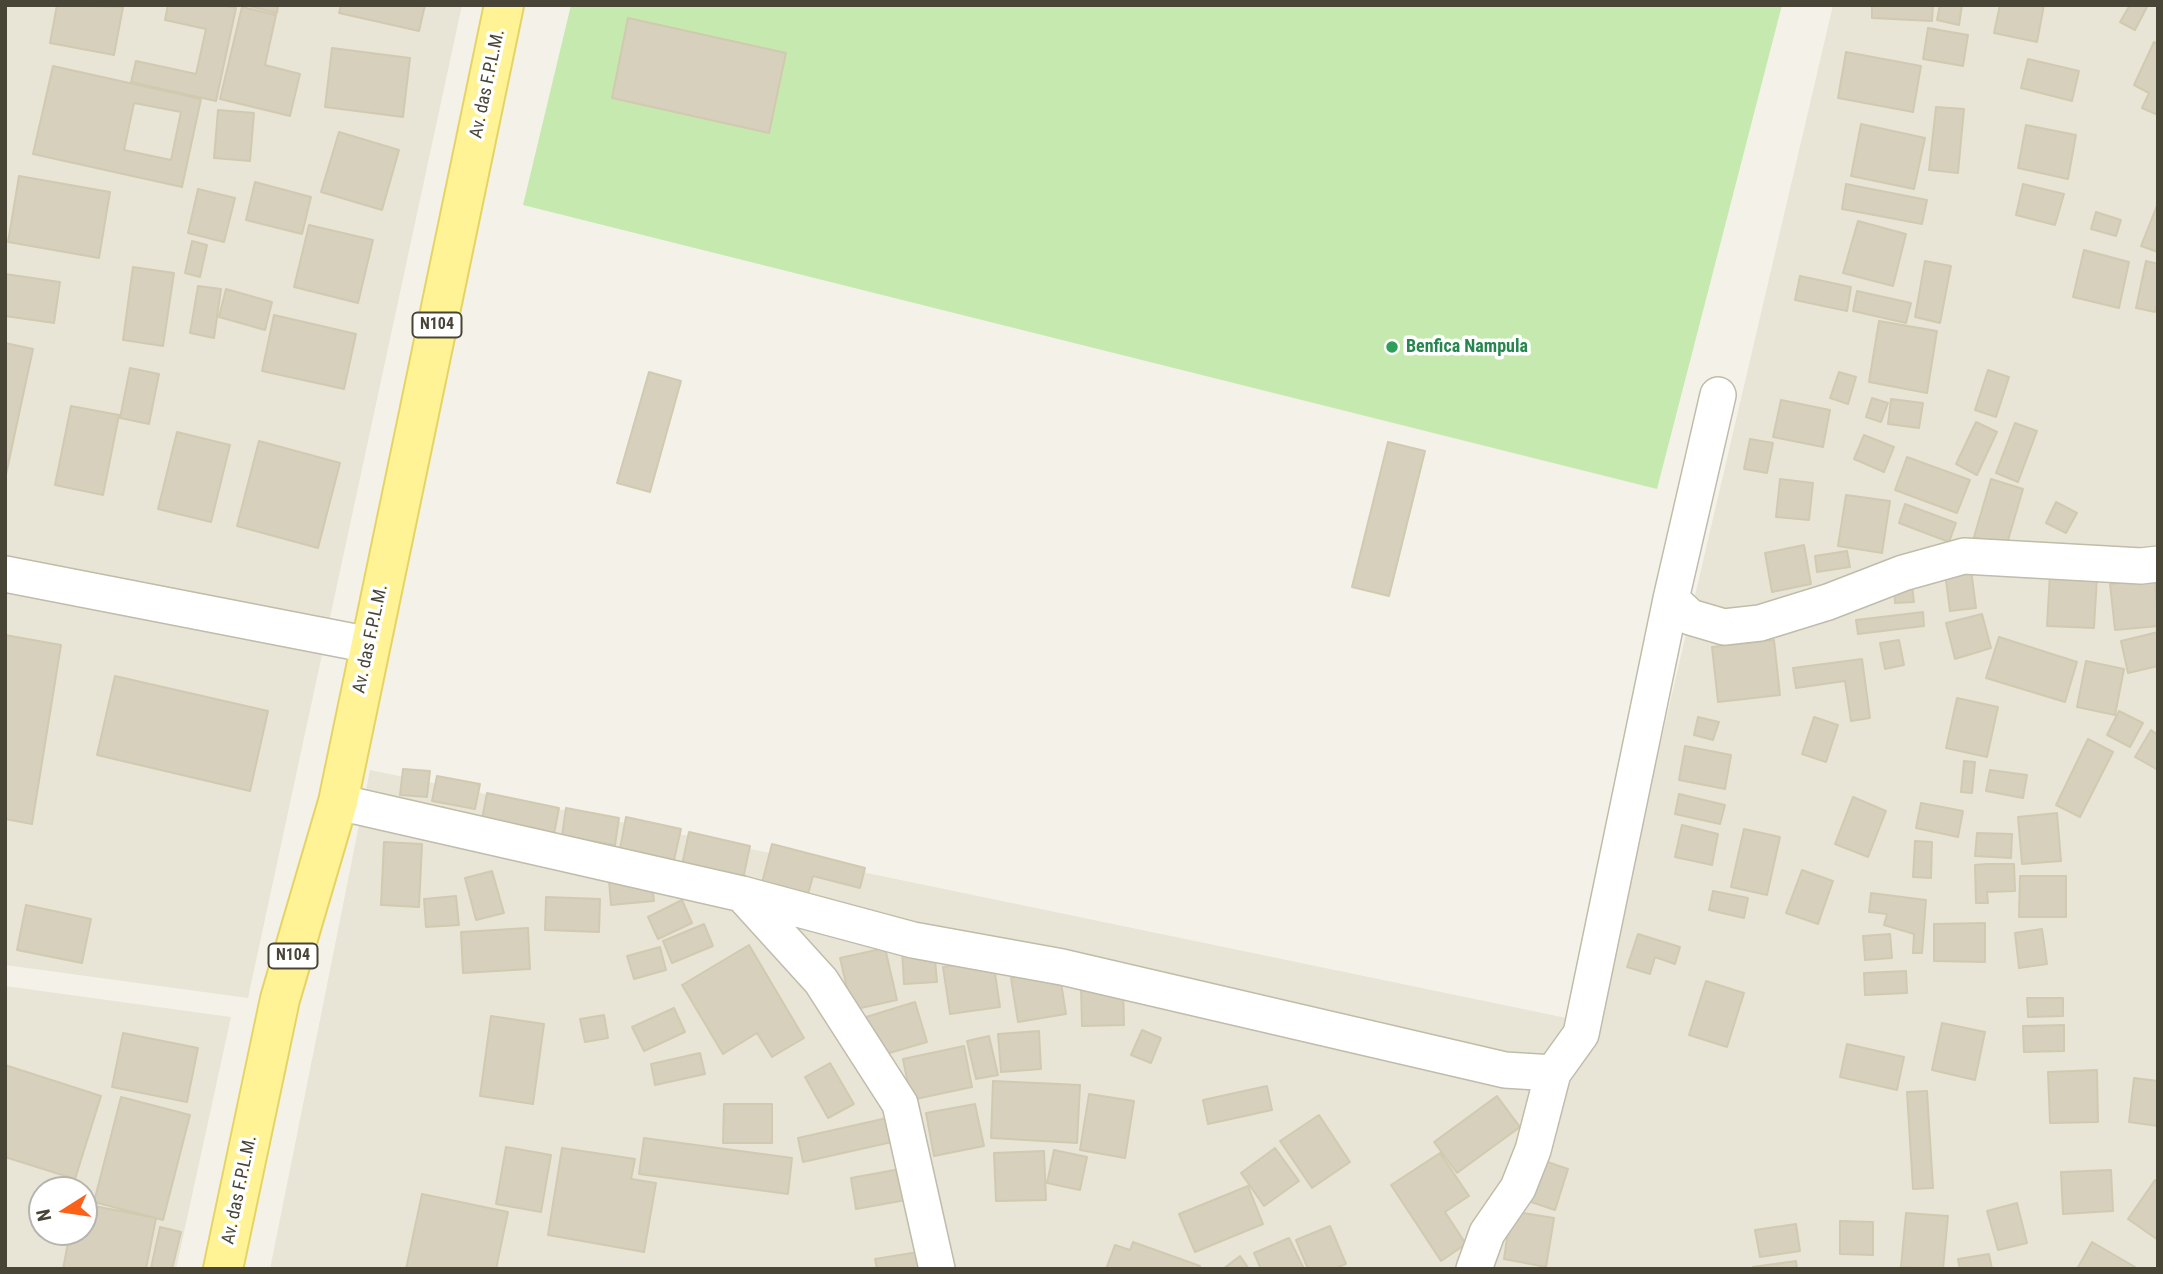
<!DOCTYPE html>
<html>
<head>
<meta charset="utf-8">
<style>
	body { margin:0 }
	#map { position:relative; width:2163px; height:1274px; overflow:hidden; background:#f4f2e8; font-family:"Roboto Condensed",sans-serif }
	canvas { display:block }
	.frame { position:absolute; inset:0; border:7px solid #484436; pointer-events:none }
	.north { position:absolute; left:28px; top:1176px; width:70px; height:70px; box-sizing:border-box; background:#fff; border:2px solid #b6b4af; border-radius:50%; rotate:258deg; font-size:19px; font-weight:700; line-height:28px; text-align:center; color:#484436 }
	.north::after { content:''; display:block; margin:auto; width:24px; height:32px; background:#fb6118; clip-path:polygon(50% 0,100% 100%,50% 72%,0 100%) }
</style>
</head>
<body>
<div id="map">
<canvas width="2163" height="1274"></canvas>
<div class="frame"></div>
<div class="north">N</div>
</div>
<script>
const context = document.querySelector('canvas').getContext('2d');
context.lineJoin = 'round';
function fillPath(path, color) {
  context.fillStyle = color;
  context.fill(path, 'evenodd');
}
function trace(path, color, width, dash) {
  context.strokeStyle = color;
  context.lineWidth = width;
  context.lineCap = dash ? 'butt' : 'round';
  context.setLineDash(dash || []);
  context.stroke(path);
}
function drawText(font, color, halo, rows, align = 'center') {
  context.font = font + ' "Roboto Condensed",sans-serif';
  context.lineWidth = 7;
  context.setLineDash([]);
  context.textBaseline = 'middle';
  context.strokeStyle = halo;
  context.fillStyle = color;
  for (const [text, x, y, turn = 0] of rows) {
    context.save();
    context.translate(x, y);
    context.rotate((+turn || 0) * Math.PI / 180);
    context.textAlign = isNaN(turn) ? turn : align;
    if (halo) context.strokeText(text, 0, 0);
    context.fillText(text, 0, 0);
    context.restore();
  }
}
fillPath(new Path2D(`
	M5 5H462L248 998 5 965Z
	M1833 5H2158V1269H270L370 770 1581 1021 1621 912Z
	M5 986 231 1017 176 1269H5ZM42 1190H84V1232H42Z`), '#e8e5d6');
fillPath(new Path2D(`
	M571 5H1782L1657 489 523 205Z`), '#c6e9b0');
const building = new Path2D(`
	M57 5 123 7 114 55 50 43Z
	M168 5H222L236 8 216 101 131 82 136 61 196 74 206 29 165 20Z
	M245 5H278L277 13Z
	M341 5H425L419 31 339 13Z
	M1872 5H1933L1932 21 1872 18Z
	M1940 5H1962L1959 25 1937 20Z
	M2000 5H2044L2037 42 1994 33Z
	M2130 5H2148L2135 30 2120 22Z
	M242 7 276 15 265 65 300 74 290 116 220 99Z
	M628 18 786 53 769 133 612 98Z
	M1928 28 1968 35 1963 66 1923 59Z
	M2154 42 2158 44V115L2142 108 2149 93 2134 85Z
	M332 48 410 58 403 117 325 107Z
	M1846 52 1921 66 1913 112 1838 98Z
	M2028 59 2079 71 2072 101 2021 88Z
	M53 66 201 99 182 187 33 154ZM134 103 181 112 171 160 124 150Z
	M1936 107 1964 109 1958 173 1929 170Z
	M218 110 254 113 250 161 214 158Z
	M1861 124 1925 138 1914 189 1851 176Z
	M2026 125 2076 135 2068 179 2018 168Z
	M339 132 399 150 382 210 321 192Z
	M19 176 110 192 99 258 8 242Z
	M255 182 311 197 302 234 246 220Z
	M1846 184 1927 200 1922 224 1842 209Z
	M2023 184 2064 194 2055 225 2016 215Z
	M198 189 235 198 224 242 188 233Z
	M2158 203V252L2141 246Z
	M2096 212 2121 220 2116 236 2091 229Z
	M1858 221 1906 234 1893 286 1843 273Z
	M309 225 373 240 358 303 294 287Z
	M192 241 207 245 200 277 185 273Z
	M2084 250 2129 262 2119 308 2073 297Z
	M1925 261 1951 266 1940 323 1915 317Z
	M2146 261 2158 264V301L2155 312 2136 308Z
	M133 267 174 273 163 346 123 340Z
	M5 274 60 282 54 323 5 316Z
	M1800 276 1851 287 1847 311 1795 300Z
	M198 286 221 289 214 338 190 333Z
	M226 289 272 302 265 330 219 317Z
	M1857 291 1911 303 1906 323 1853 311Z
	M274 315 356 334 344 389 262 371Z
	M1879 321 1937 331 1927 393 1869 382Z
	M5 343 33 349 5 479Z
	M130 368 159 374 149 424 120 418Z
	M1988 370 2009 377 1996 417 1975 410Z
	M649 372 681 381 650 492 617 483Z
	M1839 372 1856 377 1848 404 1830 398Z
	M1872 398 1888 403 1881 422 1866 417Z
	M1891 399 1923 403 1919 428 1888 424Z
	M1781 400 1830 410 1823 447 1773 437Z
	M71 406 119 415 103 495 55 485Z
	M1976 422 1997 432 1977 475 1956 464Z
	M2015 423 2037 431 2018 482 1996 473Z
	M177 432 230 445 211 522 158 509Z
	M1864 435 1894 447 1884 472 1854 459Z
	M1750 439 1773 443 1767 473 1744 469Z
	M259 441 340 463 318 548 237 526Z
	M1388 442 1425 451 1389 596 1352 587Z
	M1907 457 1970 480 1957 513 1895 490Z
	M1780 479 1813 483 1809 520 1776 517Z
	M1991 479 2023 489 2006 547 1974 537Z
	M1846 495 1890 501 1882 553 1838 546Z
	M2056 502 2077 513 2066 533 2046 523Z
	M1905 504 1956 523 1949 542 1899 523Z
	M1804 545 1811 584 1772 592 1765 553Z
	M1847 551 1850 567 1817 572 1815 556Z
	M1971 570 1976 608 1950 611 1945 573Z
	M2050 573 2097 576 2094 628 2047 626Z
	M2155 579 2158 626 2115 630 2110 584Z
	M1912 585 1914 602 1895 603 1894 587Z
	M1923 612 1924 626 1858 634 1856 620Z
	M1982 614 1991 648 1955 659 1946 623Z
	M2158 632V666L2128 673 2121 641Z
	M5 635 61 645 32 824 5 819Z
	M1999 637 2077 662 2065 702 1986 678Z
	M1774 640 1780 695 1718 702 1712 647Z
	M1899 640 1904 665 1885 669 1880 643Z
	M1862 659 1870 718 1851 721 1845 681 1796 688 1793 668Z
	M2086 661 2124 669 2115 715 2077 707Z
	M115 676 268 711 250 791 97 755Z
	M1957 698 1998 707 1987 757 1946 748Z
	M2119 711 2143 723 2130 747 2107 735Z
	M1698 717 1719 722 1713 740 1694 735Z
	M1814 717 1838 725 1826 762 1802 754Z
	M2151 730 2158 735V770L2135 757Z
	M2088 739 2113 752 2080 817 2056 805Z
	M1685 746 1731 755 1725 789 1679 780Z
	M1964 761 1975 762 1972 793 1961 792Z
	M403 769 430 771 427 797 400 795Z
	M1990 770 2027 775 2023 798 1986 791Z
	M437 776 480 784 475 809 432 801Z
	M487 793 559 808 554 834 482 819Z
	M1679 794 1725 805 1720 824 1675 814Z
	M1853 797 1886 811 1868 857 1835 844Z
	M1921 803 1963 811 1958 837 1916 828Z
	M566 808 619 818 615 845 562 836Z
	M2057 813 2061 861 2022 864 2018 817Z
	M626 817 681 829 674 860 620 849Z
	M1682 825 1718 834 1712 865 1675 857Z
	M1744 829 1780 837 1767 895 1731 887Z
	M689 832 750 846 743 879 682 865Z
	M1977 833 2012 834 2011 858 1975 856Z
	M1915 841 1932 842 1931 878 1913 877Z
	M384 842 422 844 419 907 381 905Z
	M772 844 865 868 860 888 813 876 808 894 762 883Z
	M1986 864H2014L2015 891 1987 892 1988 903H1976L1975 865Z
	M1802 870 1833 881 1818 924 1786 913Z
	M492 871 504 913 476 920 465 878Z
	M651 876 654 901 611 905 609 881Z
	M2020 876H2066V917H2019Z
	M1713 891 1748 898 1744 918 1709 910Z
	M1871 893 1926 900 1922 953H1913L1914 934 1884 925 1887 914 1869 912Z
	M456 896 459 925 426 927 424 899Z
	M546 897 600 899 599 932 545 930Z
	M682 900 692 923 658 939 648 917Z
	M26 905 91 919 82 963 17 950Z
	M1985 923V962L1934 961V924Z
	M704 924 713 946 672 963 663 941Z
	M528 928 530 969 463 973 461 932Z
	M2042 929 2047 964 2019 968 2015 933Z
	M1638 934 1680 947 1675 964 1655 957 1650 974 1627 967Z
	M1890 934 1892 958 1865 960 1863 936Z
	M749 945 804 1038 772 1057 757 1033 723 1054 682 985Z
	M660 947 666 970 634 979 627 956Z
	M885 948 897 1000 852 1010 840 958Z
	M934 948 937 982 904 984 902 950Z
	M993 960 1000 1007 950 1014 943 967Z
	M1059 970 1066 1014 1018 1022 1011 978Z
	M1906 971 1907 993 1865 995 1864 973Z
	M1706 981 1744 993 1727 1047 1689 1035Z
	M1123 985 1124 1025 1082 1026 1081 986Z
	M2027 998H2063V1016L2028 1017Z
	M915 1002 927 1042 879 1056 866 1017Z
	M674 1008 685 1032 644 1051 632 1027Z
	M604 1015 608 1038 585 1042 580 1019Z
	M491 1016 544 1024 533 1104 480 1096Z
	M1942 1023 1985 1032 1975 1080 1932 1070Z
	M2064 1025V1051L2024 1052 2023 1026Z
	M1142 1030 1161 1038 1151 1063 1131 1055Z
	M1039 1031 1041 1069 1001 1072 998 1034Z
	M123 1033 198 1048 187 1102 112 1087Z
	M989 1036 998 1075 976 1079 967 1041Z
	M1847 1044 1904 1057 1897 1090 1840 1077Z
	M964 1046 972 1087 911 1100 903 1059Z
	M700 1053 705 1074 655 1085 651 1064Z
	M830 1063 854 1104 828 1118 805 1077Z
	M5 1065 101 1096 75 1179 5 1157Z
	M2097 1070 2098 1122 2050 1123 2048 1072Z
	M2134 1078 2158 1081V1126L2129 1122Z
	M993 1081 1080 1085 1077 1143 991 1138Z
	M1267 1086 1272 1110 1208 1124 1203 1100Z
	M1927 1091 1933 1188 1913 1189 1907 1092Z
	M1089 1094 1134 1101 1125 1158 1080 1150Z
	M1497 1096 1520 1127 1457 1173 1434 1142Z
	M121 1097 190 1115 163 1220 94 1202Z
	M724 1104H772V1143H723Z
	M975 1104 984 1146 934 1156 926 1113Z
	M1319 1115 1350 1162 1312 1188 1280 1141Z
	M887 1118 892 1142 803 1162 798 1138Z
	M644 1138 792 1158 788 1194 639 1174Z
	M506 1147 551 1155 541 1212 496 1204Z
	M562 1148 635 1159 631 1179 656 1183 644 1252 548 1235Z
	M1275 1148 1299 1181 1264 1206 1241 1173Z
	M1054 1150 1087 1157 1080 1190 1047 1183Z
	M1044 1151 1046 1200 996 1201 994 1153Z
	M1440 1153 1469 1196 1445 1212 1466 1244 1441 1261 1391 1185Z
	M1533 1157 1568 1169 1555 1210 1519 1198Z
	M900 1169 906 1200 856 1209 851 1178Z
	M2111 1170 2113 1211 2063 1214 2061 1172Z
	M2155 1180 2158 1182V1240L2128 1219Z
	M1248 1186 1263 1224 1195 1252 1179 1214Z
	M422 1194 508 1212 496 1269H406Z
	M2017 1203 2027 1243 1998 1250 1987 1211Z
	M84 1204 156 1218 146 1269H63L70 1232H84Z
	M1511 1211 1554 1218 1546 1267 1504 1259Z
	M1906 1213 1948 1216 1943 1269 1901 1267Z
	M1840 1221 1873 1222V1255L1840 1254Z
	M1796 1224 1800 1251 1760 1257 1755 1230Z
	M1330 1226 1346 1264 1334 1269H1308L1296 1240Z
	M160 1227 181 1232 172 1269 151 1268Z
	M1289 1238 1304 1269H1261L1254 1253Z
	M1133 1242 1200 1266 1199 1269H1106L1115 1245 1130 1250Z
	M2092 1242 2135 1267 2134 1269H2077Z
	M918 1252 921 1269H877L875 1259Z
	M1989 1254 1992 1269H1960L1958 1259Z
	M1240 1256 1249 1269H1223Z
	M1796 1261 1797 1269H1754L1753 1267Z`);
fillPath(building, '#d6d0bd');
trace(building, '#d1cab0', 2);
const minor = new Path2D(`
	M5 574 370 645
	M1671 599 1690 617 1724 627 1760 623 1828 602 1903 573 1964 556 2141 566 2158 564
	M338 802 742 894 913 940 1062 967 1505 1070 1553 1073
	M742 894 821 981 900 1104 937 1269
	M1474 1269 1487 1233 1518 1188 1533 1150 1553 1073 1581 1034 1671 599 1718 395`);
const primary = new Path2D(`
	M223 1269 280 999 338 802 504 5`);
trace(minor, '#c0bcaa', 38);
trace(primary, '#e5d465', 42);
trace(minor, '#fff', 35);
trace(primary, '#fff396', 38);
for (const [x, y, r, color] of [
	[1392,347,7,"#2e9e5b"]
]) {
  const dot = new Path2D();
  dot.arc(x, y, r, 0, 2 * Math.PI);
  context.fillStyle = color;
  context.fill(dot);
  trace(dot, '#fff', 2.5);
}
for (const [x, y, w] of [
	[437,325,49],
	[293,956,49]
]) {
  const box = new Path2D();
  box.roundRect(x - w / 2, y - 12.5, w, 25, 5);
  context.fillStyle = '#fff';
  context.fill(box);
  trace(box, '#484436', 2);
}
drawText('bold 16px', '#484436', null, [
	["N104",437,325],
	["N104",293,956]
]);
drawText('18px', '#484436', '#fff', [
	["Av. das F.P.L.M.",488,84,-78],
	["Av. das F.P.L.M.",371,639,-78],
	["Av. das F.P.L.M.",240,1190,-78]
]);
drawText('bold 18px', '#27864d', '#fff', [
	["Benfica Nampula",1406,347]
], 'left');
</script>
</body>
</html>
